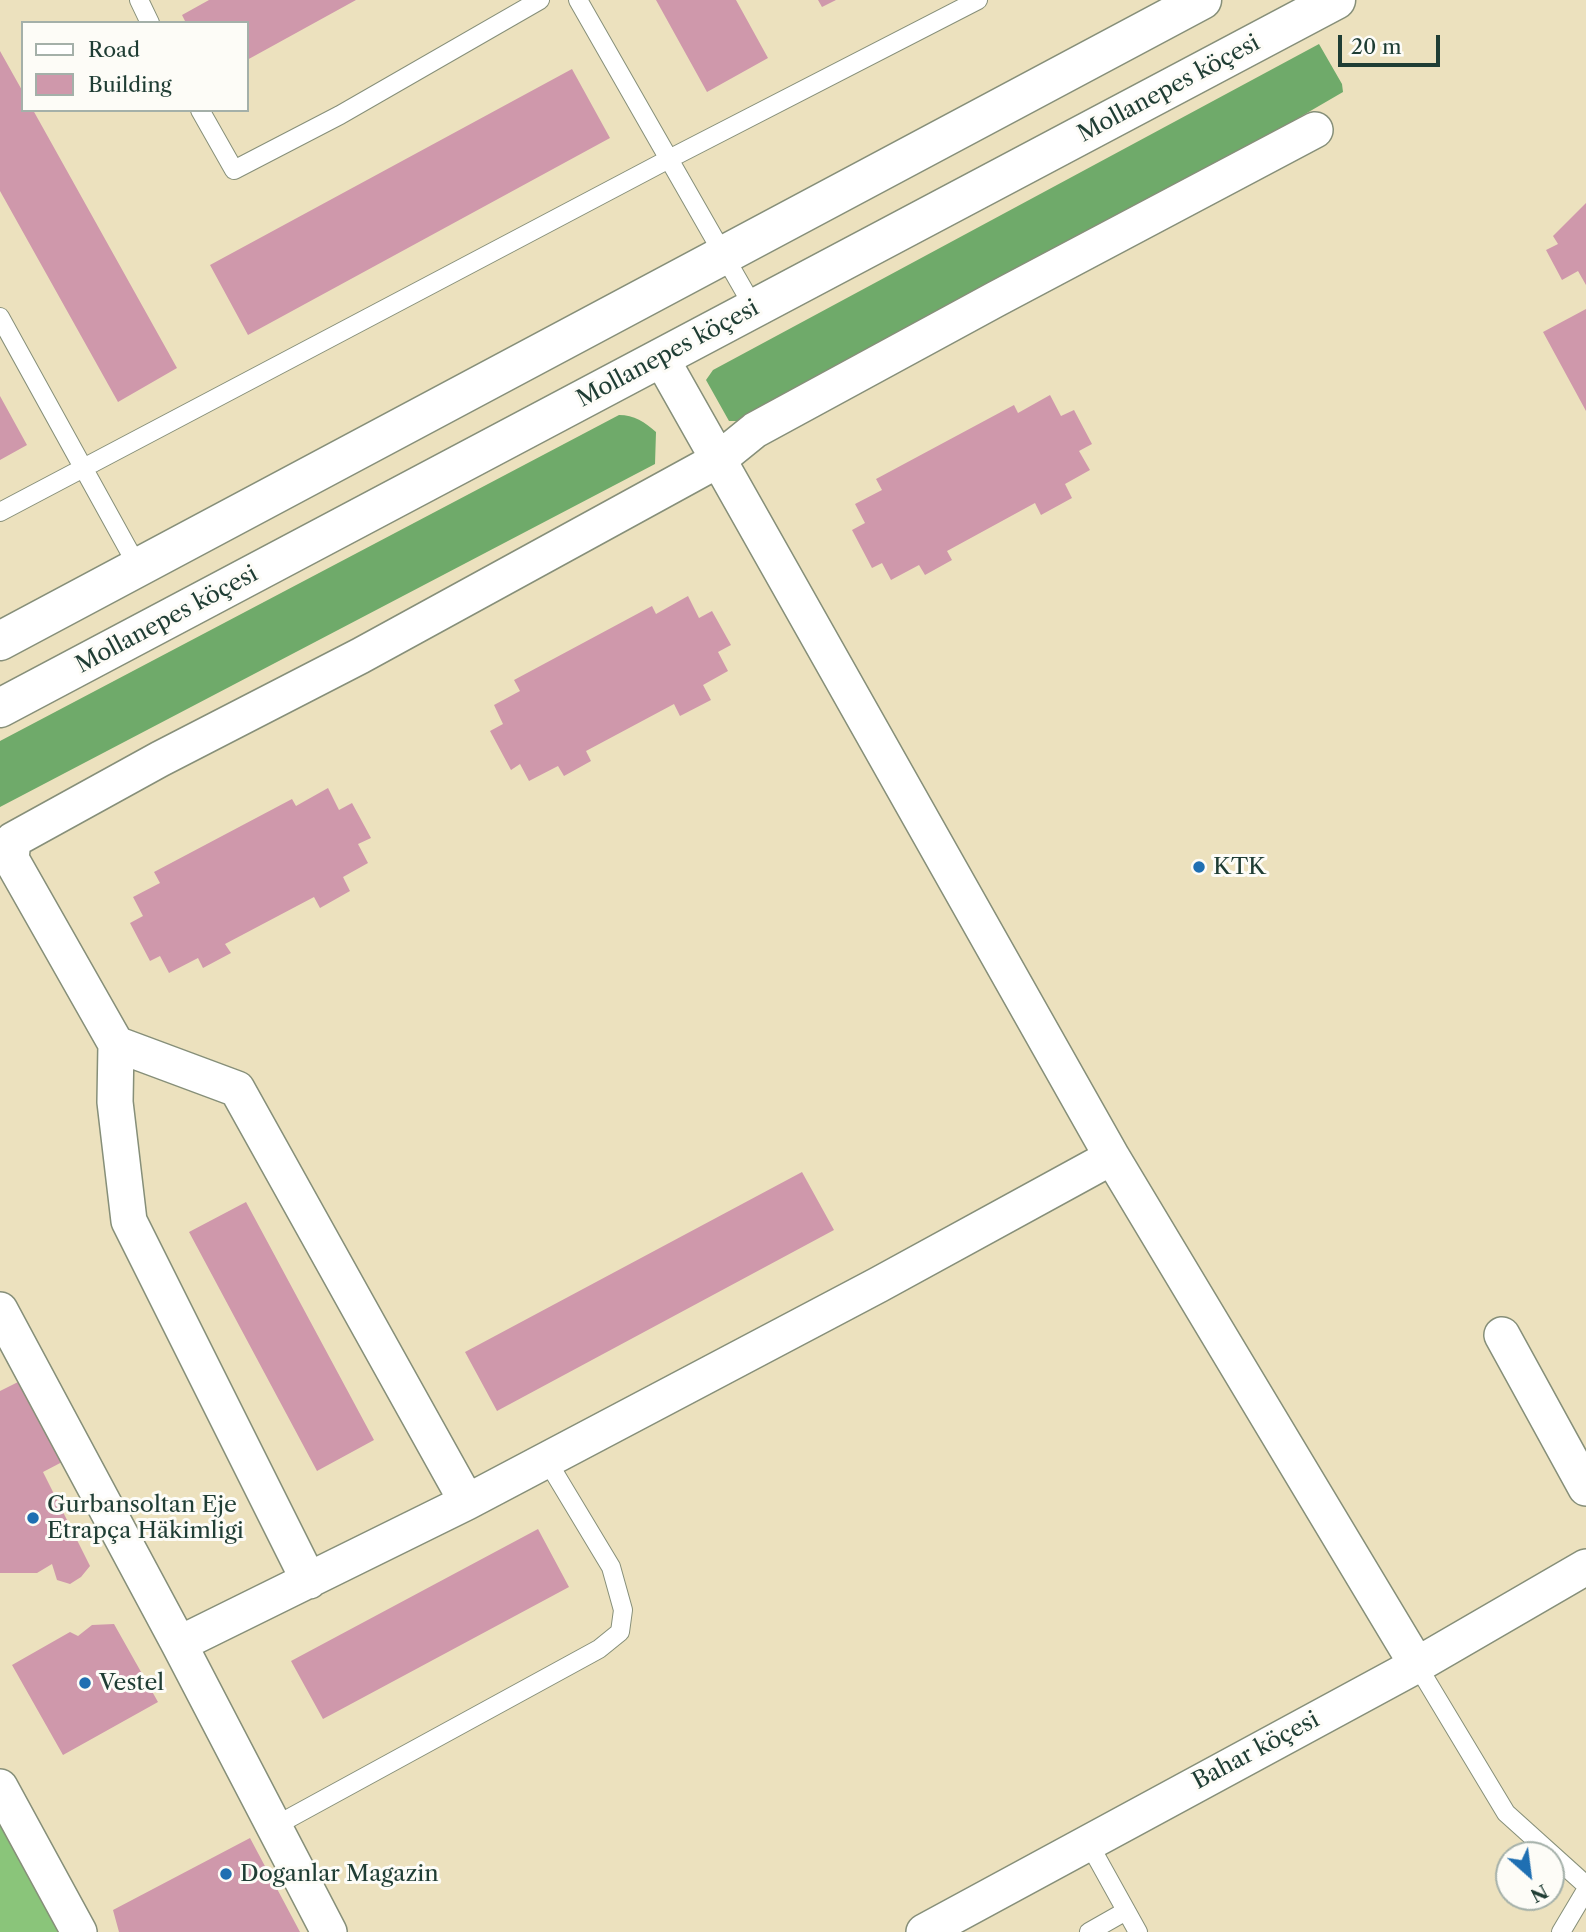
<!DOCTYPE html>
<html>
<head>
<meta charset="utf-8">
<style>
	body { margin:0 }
	#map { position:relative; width:1586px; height:1932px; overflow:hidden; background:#ece1be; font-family:"Libre Caslon Text",serif }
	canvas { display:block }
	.legend { position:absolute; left:21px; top:21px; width:228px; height:91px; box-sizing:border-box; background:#fdfcf7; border:2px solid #a4b0a9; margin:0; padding:9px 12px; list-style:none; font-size:21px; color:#1f3d34 }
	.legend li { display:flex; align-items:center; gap:14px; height:35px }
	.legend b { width:35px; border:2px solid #a4b0a9 }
	.north { position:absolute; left:1495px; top:1841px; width:70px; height:70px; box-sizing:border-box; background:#fdfcf7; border:2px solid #a4b0a9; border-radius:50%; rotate:152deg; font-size:19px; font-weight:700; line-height:28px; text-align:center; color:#1f3d34 }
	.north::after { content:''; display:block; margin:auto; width:24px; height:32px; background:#1f6fb2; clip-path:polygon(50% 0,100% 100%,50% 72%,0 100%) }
	.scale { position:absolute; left:1338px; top:35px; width:102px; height:32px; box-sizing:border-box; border:4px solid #1f3d34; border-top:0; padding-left:9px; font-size:21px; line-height:24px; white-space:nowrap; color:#1f3d34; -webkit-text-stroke:5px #fdfcf7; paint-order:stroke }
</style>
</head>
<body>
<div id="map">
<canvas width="1586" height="1932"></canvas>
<ul class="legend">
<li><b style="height:9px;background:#fff"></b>Road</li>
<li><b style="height:19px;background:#cf98ab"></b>Building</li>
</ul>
<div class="north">N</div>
<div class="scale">20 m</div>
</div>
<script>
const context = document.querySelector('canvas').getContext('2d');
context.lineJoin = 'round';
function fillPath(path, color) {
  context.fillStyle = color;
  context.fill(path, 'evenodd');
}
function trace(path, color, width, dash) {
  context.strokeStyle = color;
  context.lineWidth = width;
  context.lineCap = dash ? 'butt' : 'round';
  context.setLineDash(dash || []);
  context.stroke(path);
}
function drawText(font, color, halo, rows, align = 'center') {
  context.font = font + ' "Libre Caslon Text",serif';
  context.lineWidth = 6;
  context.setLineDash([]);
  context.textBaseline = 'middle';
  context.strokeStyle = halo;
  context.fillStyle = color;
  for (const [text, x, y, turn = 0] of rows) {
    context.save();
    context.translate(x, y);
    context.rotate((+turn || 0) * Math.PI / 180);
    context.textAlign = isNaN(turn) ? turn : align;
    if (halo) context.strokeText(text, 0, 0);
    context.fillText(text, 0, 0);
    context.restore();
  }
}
fillPath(new Path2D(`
	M0 1822 58 1932H0Z`), '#8ac57a');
fillPath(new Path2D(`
	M1319 44 1342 84 1343 92 1257 142 740 421H729L706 380 713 370Z
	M619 415C634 415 645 422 656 432L655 464 0 807V741Z`), '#6faa6a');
fillPath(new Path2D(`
	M209 0H356L247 60V23H186L182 15Z
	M656 0H736L768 58 707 92Z
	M818 0H836L822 7Z
	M0 51 23 92V110H33L177 368 118 402 0 191Z
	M572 69 610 138 248 335 210 265Z
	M1586 203V285L1578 271 1562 280 1546 250 1558 244 1553 236Z
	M1586 309V411L1543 332Z
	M1050 395 1061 416 1074 410 1092 444 1079 451 1090 470 1065 484 1072 498 1041 515 1035 503 947 551 952 560 925 575 919 565 891 580 882 563 872 568 852 530 865 523 855 504 882 490 876 479 1014 405 1018 413Z
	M0 396 27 445 0 460Z
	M688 596 699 618 712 611 731 645 718 652 728 671 703 685 711 700 680 716 674 704 586 751 591 761 564 776 558 766 529 781 520 764 511 770 490 731 503 724 494 705 520 691 514 680 652 606 656 614Z
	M328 788 339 810 352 803 371 838 358 844 368 863 343 877 350 891 320 908 314 897 225 944 231 953 203 968 198 958 169 973 160 956 150 961 130 923 143 916 133 897 160 883 154 872 292 799 296 806Z
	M802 1172 834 1230 497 1411 465 1352Z
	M246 1202 374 1440 317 1471 189 1232Z
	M24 1379 64 1461 43 1472 90 1566 81 1577 70 1584 57 1580 52 1564 37 1573H0V1391Z
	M538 1529 569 1587 323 1719 291 1661Z
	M114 1624 158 1702 63 1755 12 1665 70 1632 78 1636 92 1625Z
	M250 1838 300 1932H119L113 1910Z`), '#cf98ab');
const service = new Path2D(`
	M139 0 150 23
	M578 0 754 308
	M200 110 234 170 340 115 540 0
	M0 317 138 567
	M0 512 669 159 978 0
	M1417 1665 1506 1813 1586 1885
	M275 1826 599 1649 620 1632 623 1610 611 1567 546 1459
	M1088 1842 1138 1932
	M1089 1932 1126 1911
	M1561 1932 1586 1890`);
const minor = new Path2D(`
	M661 358 1112 1157
	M116 1044 115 1102 129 1221 309 1581
	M0 1310 179 1644 329 1932
	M1502 1335 1586 1488
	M467 1502 878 1285 1112 1157 1417 1665
	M179 1644 467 1502 237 1089 116 1044 11 859 13 840 160 759 360 656 718 460 755 430 996 299 1315 130
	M0 1787 79 1932
	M924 1932 1417 1665 1586 1567`);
const tertiary = new Path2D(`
	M0 641 1202 0
	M0 708 1336 0`);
trace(service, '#868f79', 20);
trace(minor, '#868f79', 38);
trace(tertiary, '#868f79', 41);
trace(service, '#fff', 18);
trace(minor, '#fff', 35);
trace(tertiary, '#fff', 38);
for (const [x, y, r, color] of [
	[1199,867,7,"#1f6fb2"],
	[33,1518,7,"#1f6fb2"],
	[85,1683,7,"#1f6fb2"],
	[226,1874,7,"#1f6fb2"]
]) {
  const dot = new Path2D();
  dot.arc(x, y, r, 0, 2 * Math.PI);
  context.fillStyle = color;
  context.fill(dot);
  trace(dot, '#fdfcf7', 2.5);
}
drawText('23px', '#1f3d34', '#fdfcf7', [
	["Mollanepes köçesi",1169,89,-28],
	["Mollanepes köçesi",668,354,-28],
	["Mollanepes köçesi",167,620,-28],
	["Bahar köçesi",1256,1751,-28]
]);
drawText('23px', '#1f3d34', '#fdfcf7', [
	["KTK",1213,867],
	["Gurbansoltan Eje",47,1505],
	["Etrapça Häkimligi",47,1531],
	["Vestel",99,1683],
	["Doganlar Magazin",240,1874]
], 'left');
</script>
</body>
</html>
